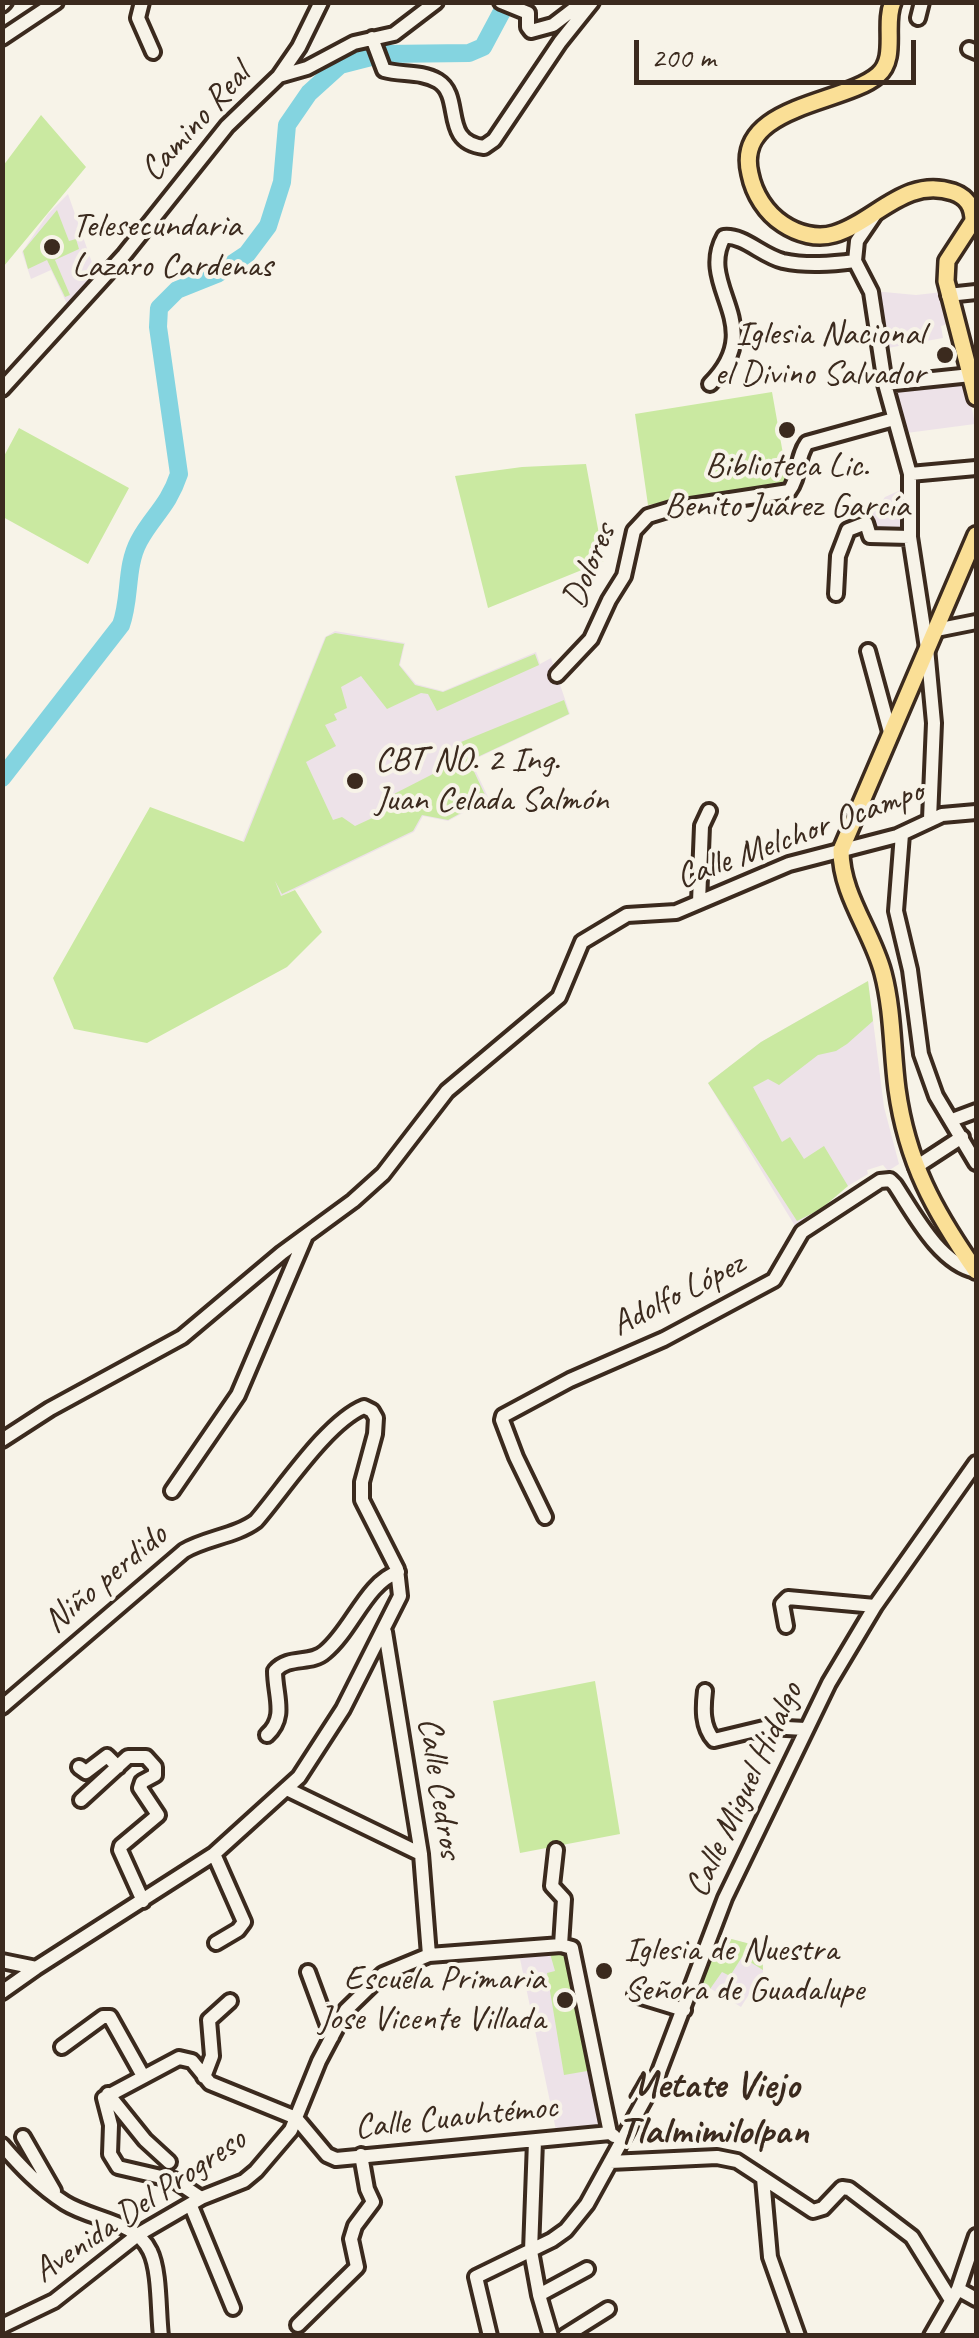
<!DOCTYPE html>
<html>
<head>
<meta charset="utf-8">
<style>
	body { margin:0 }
	#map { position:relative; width:979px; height:2338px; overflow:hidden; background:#f7f3e8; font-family:Caveat,sans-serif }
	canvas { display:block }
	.frame { position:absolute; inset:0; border:5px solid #3b2a1e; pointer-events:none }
	.scale { position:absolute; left:634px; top:40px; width:282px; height:45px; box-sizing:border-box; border:5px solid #3b2a1e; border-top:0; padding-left:12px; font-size:30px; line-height:35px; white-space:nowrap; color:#3b2a1e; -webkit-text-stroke:8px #f7f3e8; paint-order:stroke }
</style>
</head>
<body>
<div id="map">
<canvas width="979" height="2338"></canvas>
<div class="frame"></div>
<div class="scale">200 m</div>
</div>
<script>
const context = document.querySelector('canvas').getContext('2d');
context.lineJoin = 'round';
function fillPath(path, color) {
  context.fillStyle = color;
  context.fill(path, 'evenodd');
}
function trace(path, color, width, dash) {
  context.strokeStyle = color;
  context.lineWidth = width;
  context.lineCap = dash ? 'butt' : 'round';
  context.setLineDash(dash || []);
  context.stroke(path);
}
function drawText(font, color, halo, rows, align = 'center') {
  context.font = font + ' Caveat,sans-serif';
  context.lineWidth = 8;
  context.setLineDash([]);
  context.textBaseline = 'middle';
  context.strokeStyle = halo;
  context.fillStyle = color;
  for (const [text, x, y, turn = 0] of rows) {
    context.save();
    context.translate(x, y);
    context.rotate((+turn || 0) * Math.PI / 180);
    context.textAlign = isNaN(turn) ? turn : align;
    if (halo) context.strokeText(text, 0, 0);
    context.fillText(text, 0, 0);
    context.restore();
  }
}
fillPath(new Path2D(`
	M68 194 97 277 68 306 51 270 31 279 22 252 48 214Z
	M873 291 916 295 943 292 952 323 941 326 943 338 882 349Z
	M966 379 975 424 899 434 887 387Z
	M905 488 904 534H873V513L885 497Z
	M335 631 405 643 400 665 416 684 443 691 536 652 540 664 551 658 570 714 471 761 489 799 448 821 423 816 414 832 248 912 230 873 325 637Z
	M868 981 884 1107 899 1164 888 1171 883 1165 867 1170 868 1174 826 1199 828 1203 824 1210 795 1226 708 1083 761 1042Z
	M716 1935 762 1947 763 1972 741 2007 698 1981Z
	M563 1949 605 2129 557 2135 519 1954Z`), '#ede2e8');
fillPath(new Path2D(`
	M41 115 86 167 4 266 3 166Z
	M57 210 69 241 76 239 79 249 55 260 70 295 65 297 47 260 28 269 23 251Z
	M772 392 788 482 648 505 635 414Z
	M19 428 129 488 88 564 3 517V458Z
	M586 464 604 561 488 608 455 476 522 467Z
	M335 633 404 644 399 665 415 685 443 692 535 654 539 665 437 711 428 694 421 693 387 709 361 676 341 687 347 708 334 714 337 720 325 725 336 746 306 762 333 820 342 817 355 826 396 807 392 795 466 757 461 742 564 700 569 714 469 761 487 799 448 820 422 815 413 831 282 894 275 881 281 896 295 890 322 932 287 967 147 1043 74 1029 53 978 150 807 244 842 326 637Z
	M868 981 873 1021 847 1044 836 1051 818 1055 779 1085 768 1079 753 1087 782 1142 790 1137 804 1159 824 1146 848 1186 821 1209 797 1221 708 1083 761 1042Z
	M595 1681 620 1834 520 1853 493 1701Z
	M716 1935 762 1947 763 1970 742 1957 730 1976 722 1972 710 1989 698 1981 708 1955 723 1959 729 1945 714 1940Z
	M549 1950H566L570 1957 593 2070 564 2075 547 1973 555 1971Z`), '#cae9a1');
trace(new Path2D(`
	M2 778 121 625C131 598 125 567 139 541 153 515 168 507 179 474L158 327 159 308 177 290 217 274 247 254 268 226 282 182 287 125 309 93 340 65 383 54 469 53 483 47 507 2`), '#84d4e0', 18);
const minor = new Path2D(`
	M142 2 138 18 153 52
	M501 2 528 13V27L531 31 553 25 583 2
	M2 5 5 2
	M918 18 922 2
	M2 38 56 2
	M372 38 384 70C401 75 421 71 438 81 464 97 440 142 484 147L494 140 560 42 592 2
	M969 49 976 52
	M279 76 299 47 321 2
	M874 216 857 241 855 261 871 292 885 384 910 474V537L927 648 934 723 930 819
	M948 295 976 292
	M710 384C769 325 696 287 724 237 744 235 762 256 783 261 807 266 831 264 855 261
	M885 384 971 375
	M2 389 124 255 227 126 279 76 307 68 354 43 394 34 436 2
	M910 474 976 468
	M836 594 838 556 848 530 866 523 870 536 910 537
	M936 630 976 622
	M868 651 890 732
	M557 675 591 639 609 600 624 576 634 531 648 516 671 509 789 491C800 477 796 458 807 443L894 419
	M902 834 896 911 910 970 921 1054 936 1096 976 1163
	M699 902 702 826 709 811
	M952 1120 976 1111
	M916 1167 962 1137
	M2 1440 50 1409 182 1337 282 1253 353 1201 383 1174 447 1091 559 997 582 942 627 915 676 912 789 864 897 836 942 815 976 812
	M172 1491 238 1395 305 1238
	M545 1517 516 1457 502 1420 503 1416 570 1380 664 1339 774 1280 802 1232 880 1181 890 1180 895 1185C914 1214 940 1264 976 1271
	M786 1626 782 1604 788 1598 875 1606
	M385 1632 421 1854 429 1955
	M705 1691C703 1708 702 1727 714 1740L768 1727 805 1729
	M2 1707 184 1551C206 1538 236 1536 256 1521 283 1490 327 1422 364 1407L372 1411 376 1418 375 1434 362 1482V1500L397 1569 400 1596 343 1709 299 1777 214 1854 36 1968 2 1961
	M267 1735C287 1717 275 1696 275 1671 289 1655 311 1665 325 1652 352 1630 366 1583 398 1572
	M79 1767 86 1772 107 1756 118 1767
	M287 1789 421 1854
	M81 1800 128 1757H146L155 1767V1775L142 1782 140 1788 158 1815 121 1846 120 1850 143 1901
	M556 1850 552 1886 564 1899 561 1945
	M214 1854 244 1922 238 1930 216 1943
	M308 1972 332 2037
	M2 1992 36 1968
	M635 1995 684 2010
	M62 2047 103 2017H110L143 2076
	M204 2077 212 2056 209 2020 230 2001
	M108 2094 145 2140 169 2162
	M23 2137 54 2191
	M535 2141 531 2251 539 2295 551 2336
	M2 2145C21 2167 40 2187 65 2203 92 2220 136 2221 150 2251 160 2271 158 2312 161 2336
	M610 2162 717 2157 737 2161 763 2178 770 2257 798 2336
	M763 2178 813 2211 823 2208 842 2188 849 2189 912 2237 951 2300
	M201 2198 174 2180 118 2167 110 2154 111 2125 104 2098 179 2058 192 2061 210 2083 296 2118 327 2155 336 2159 610 2133 614 2136
	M191 2206 233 2308
	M958 2289 976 2299
	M539 2295 587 2269
	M298 2325 357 2267 351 2239 355 2226 373 2202 367 2189 361 2155
	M2 2326 54 2301 139 2234 201 2198 244 2181 256 2171 291 2130 319 2061 346 2010 383 1974 429 1955 561 1945 572 1948 610 2133
	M490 2336 476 2277 552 2240 566 2230 587 2204 657 2077 725 1898 829 1683 875 1606 976 1463
	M565 2336 608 2309
	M931 2336 958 2289 976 2236`);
const major = new Path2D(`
	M893 2C883 24 898 58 878 75 845 104 733 105 750 174 754 194 766 213 783 224 798 234 817 239 834 234 875 222 905 176 953 192 967 197 973 206 973 221L947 261 946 281 976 397
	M976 535 841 850C841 895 872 931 883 973 893 1011 892 1051 897 1089 907 1162 934 1211 976 1271`);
trace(minor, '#3b2a1e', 20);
trace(major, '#3b2a1e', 22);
trace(minor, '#f7f3e8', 12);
trace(major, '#fadf96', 15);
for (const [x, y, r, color] of [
	[52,247,10,"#3b2a1e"],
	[945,355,10,"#3b2a1e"],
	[787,430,10,"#3b2a1e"],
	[355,781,10,"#3b2a1e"],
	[604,1971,10,"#3b2a1e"],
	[565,2000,10,"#3b2a1e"]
]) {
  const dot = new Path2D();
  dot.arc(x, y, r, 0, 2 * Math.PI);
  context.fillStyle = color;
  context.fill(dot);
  trace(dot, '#f7f3e8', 4);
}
drawText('35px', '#3b2a1e', '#f7f3e8', [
	["Camino Real",196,123,-48],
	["Dolores",590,566,-67],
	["Calle Melchor Ocampo",800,835,-20],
	["Adolfo López",678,1295,-27],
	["Niño perdido",106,1579,-40],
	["Calle Cedros",439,1788,81],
	["Calle Miguel Hidalgo",745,1790,-65],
	["Calle Cuauhtémoc",456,2118,-6],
	["Avenida Del Progreso",140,2206,-34]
]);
drawText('35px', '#3b2a1e', '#f7f3e8', [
	["Telesecundaria",72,227],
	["Lazaro Cardenas",72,267],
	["Iglesia Nacional",925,335,"right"],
	["el Divino Salvador",925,375,"right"],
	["Biblioteca Lic.",787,467,"center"],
	["Benito Juárez García",787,507,"center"],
	["CBT NO. 2 Ing.",375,761],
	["Juan Celada Salmón",375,801],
	["Iglesia de Nuestra",624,1951],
	["Señora de Guadalupe",624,1991],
	["Escuela Primaria",545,1980,"right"],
	["Jose Vicente Villada",545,2020,"right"]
], 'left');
drawText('bold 40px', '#3b2a1e', '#f7f3e8', [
	["Metate Viejo",713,2087],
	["Tlalmimilolpan",713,2133]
]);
</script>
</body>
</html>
